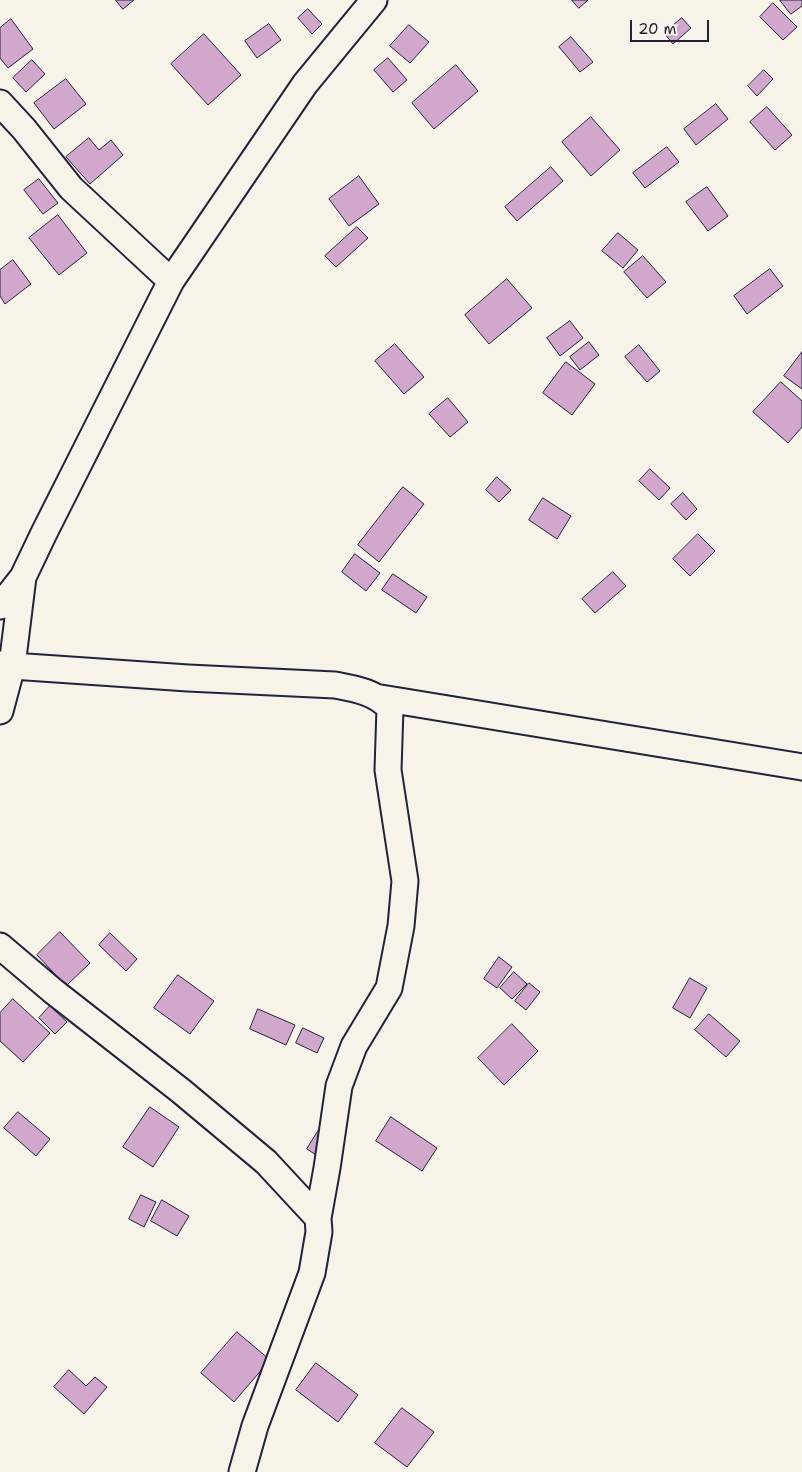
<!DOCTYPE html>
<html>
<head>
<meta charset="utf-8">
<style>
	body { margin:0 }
	#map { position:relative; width:802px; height:1472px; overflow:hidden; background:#f7f3e8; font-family:"Shantell Sans",sans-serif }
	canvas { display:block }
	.scale { position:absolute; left:630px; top:20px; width:79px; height:22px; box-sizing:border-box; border:2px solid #22223b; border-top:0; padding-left:6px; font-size:15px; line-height:18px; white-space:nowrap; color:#22223b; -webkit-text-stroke:4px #f7f3e8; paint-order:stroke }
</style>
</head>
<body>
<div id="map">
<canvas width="802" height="1472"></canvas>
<div class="scale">20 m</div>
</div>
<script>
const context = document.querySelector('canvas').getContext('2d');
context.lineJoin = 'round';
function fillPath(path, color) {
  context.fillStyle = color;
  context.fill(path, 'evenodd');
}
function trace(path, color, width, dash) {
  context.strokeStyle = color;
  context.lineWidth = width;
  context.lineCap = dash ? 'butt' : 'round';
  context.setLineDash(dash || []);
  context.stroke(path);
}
const building = new Path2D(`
	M116 0H134L123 9Z
	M572 0H588L579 8Z
	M780 0H802V6L791 14Z
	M773 3 797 27 783 40 760 17Z
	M308 9 322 24 312 34 298 18Z
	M682 18 691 28 673 44 664 33Z
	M11 19 33 49 8 68 0 58V28Z
	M269 24 281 40 257 58 245 41Z
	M409 25 429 42 410 63 390 46Z
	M204 34 241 75 208 105 171 64Z
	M571 37 593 62 580 72 559 47Z
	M388 58 407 80 393 92 374 70Z
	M32 60 45 74 26 92 13 78Z
	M456 65 478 91 434 129 412 103Z
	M764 70 773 79 757 96 748 86Z
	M66 79 86 104 54 129 34 103Z
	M716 104 728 119 696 145 684 129Z
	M767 107 792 135 775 150 750 122Z
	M591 117 620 150 591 176 562 142Z
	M89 138 99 150 111 140 123 155 90 184 66 157Z
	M667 147 679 162 645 188 633 173Z
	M551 167 563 181 517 221 505 207Z
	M359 176 379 204 349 226 329 199Z
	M39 179 58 203 43 214 24 190Z
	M707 187 728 216 708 231 686 202Z
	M58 215 87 253 59 275 29 238Z
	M357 227 368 238 336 267 325 256Z
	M618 233 638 250 623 268 602 251Z
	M643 256 666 282 647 298 624 272Z
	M13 260 31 284 5 304 0 296V270Z
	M770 269 783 286 747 314 734 296Z
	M507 279 532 308 489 344 465 315Z
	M570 321 583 338 560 356 547 338Z
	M589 342 599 355 580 370 570 357Z
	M395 344 424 377 404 394 375 361Z
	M639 345 660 371 647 382 625 357Z
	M802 352V389L784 376Z
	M566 362 595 384 572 415 543 393Z
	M781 382 802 401V427L788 443 753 412Z
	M448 398 468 422 450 437 429 414Z
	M650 469 670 488 659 500 639 481Z
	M497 477 511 490 499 502 486 490Z
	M403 487 424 504 379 562 358 545Z
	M683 493 697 509 686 520 671 504Z
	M543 498 571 516 557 539 529 520Z
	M698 534 715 551 690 576 673 559Z
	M355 554 380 573 366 591 342 572Z
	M613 572 626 586 595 613 582 599Z
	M393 574 427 597 416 613 382 590Z
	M60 932 90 963 66 986 37 955Z
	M110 933 137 959 126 971 99 945Z
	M499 957 512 967 497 988 484 979Z
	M514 972 527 984 512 999 500 988Z
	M178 975 214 1001 190 1034 154 1008Z
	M690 978 707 988 690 1018 673 1008Z
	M529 983 540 992 526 1010 515 1001Z
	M13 999 50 1033 23 1062 0 1041V1013Z
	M50 1006 67 1022 55 1034 39 1018Z
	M258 1009 295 1025 286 1045 250 1029Z
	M709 1014 740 1041 726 1057 695 1030Z
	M512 1024 538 1051 504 1085 478 1058Z
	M303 1028 324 1038 317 1053 296 1043Z
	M150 1107 179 1127 153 1167 123 1147Z
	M18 1112 50 1139 36 1156 4 1128Z
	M391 1117 437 1148 422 1171 376 1141Z
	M326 1118 322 1159 307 1149Z
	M141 1195 156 1202 144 1227 129 1219Z
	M162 1200 189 1216 177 1236 151 1221Z
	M237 1332 270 1360 234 1402 201 1373Z
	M316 1363 358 1395 338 1422 296 1390Z
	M69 1370 86 1386 95 1377 107 1387 84 1414 54 1387Z
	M402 1408 434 1432 407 1467 375 1443Z`);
fillPath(building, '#d1a7cc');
trace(building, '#22223b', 1);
const minor = new Path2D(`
	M0 103 24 129 71 188 171 281
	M0 606 23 577 44 533 171 281 305 84 374 0
	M0 664 12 666 188 678 335 685C356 689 375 692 390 708L388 770 405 881 401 926 389 988 354 1046 339 1086 327 1168 318 1218 319 1232 312 1273 255 1426 242 1472
	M381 698 802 767
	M0 711 12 666 23 577
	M0 946 53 991 181 1091 266 1162 318 1218`);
trace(minor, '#22223b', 29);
trace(minor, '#f7f3e8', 25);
</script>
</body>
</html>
